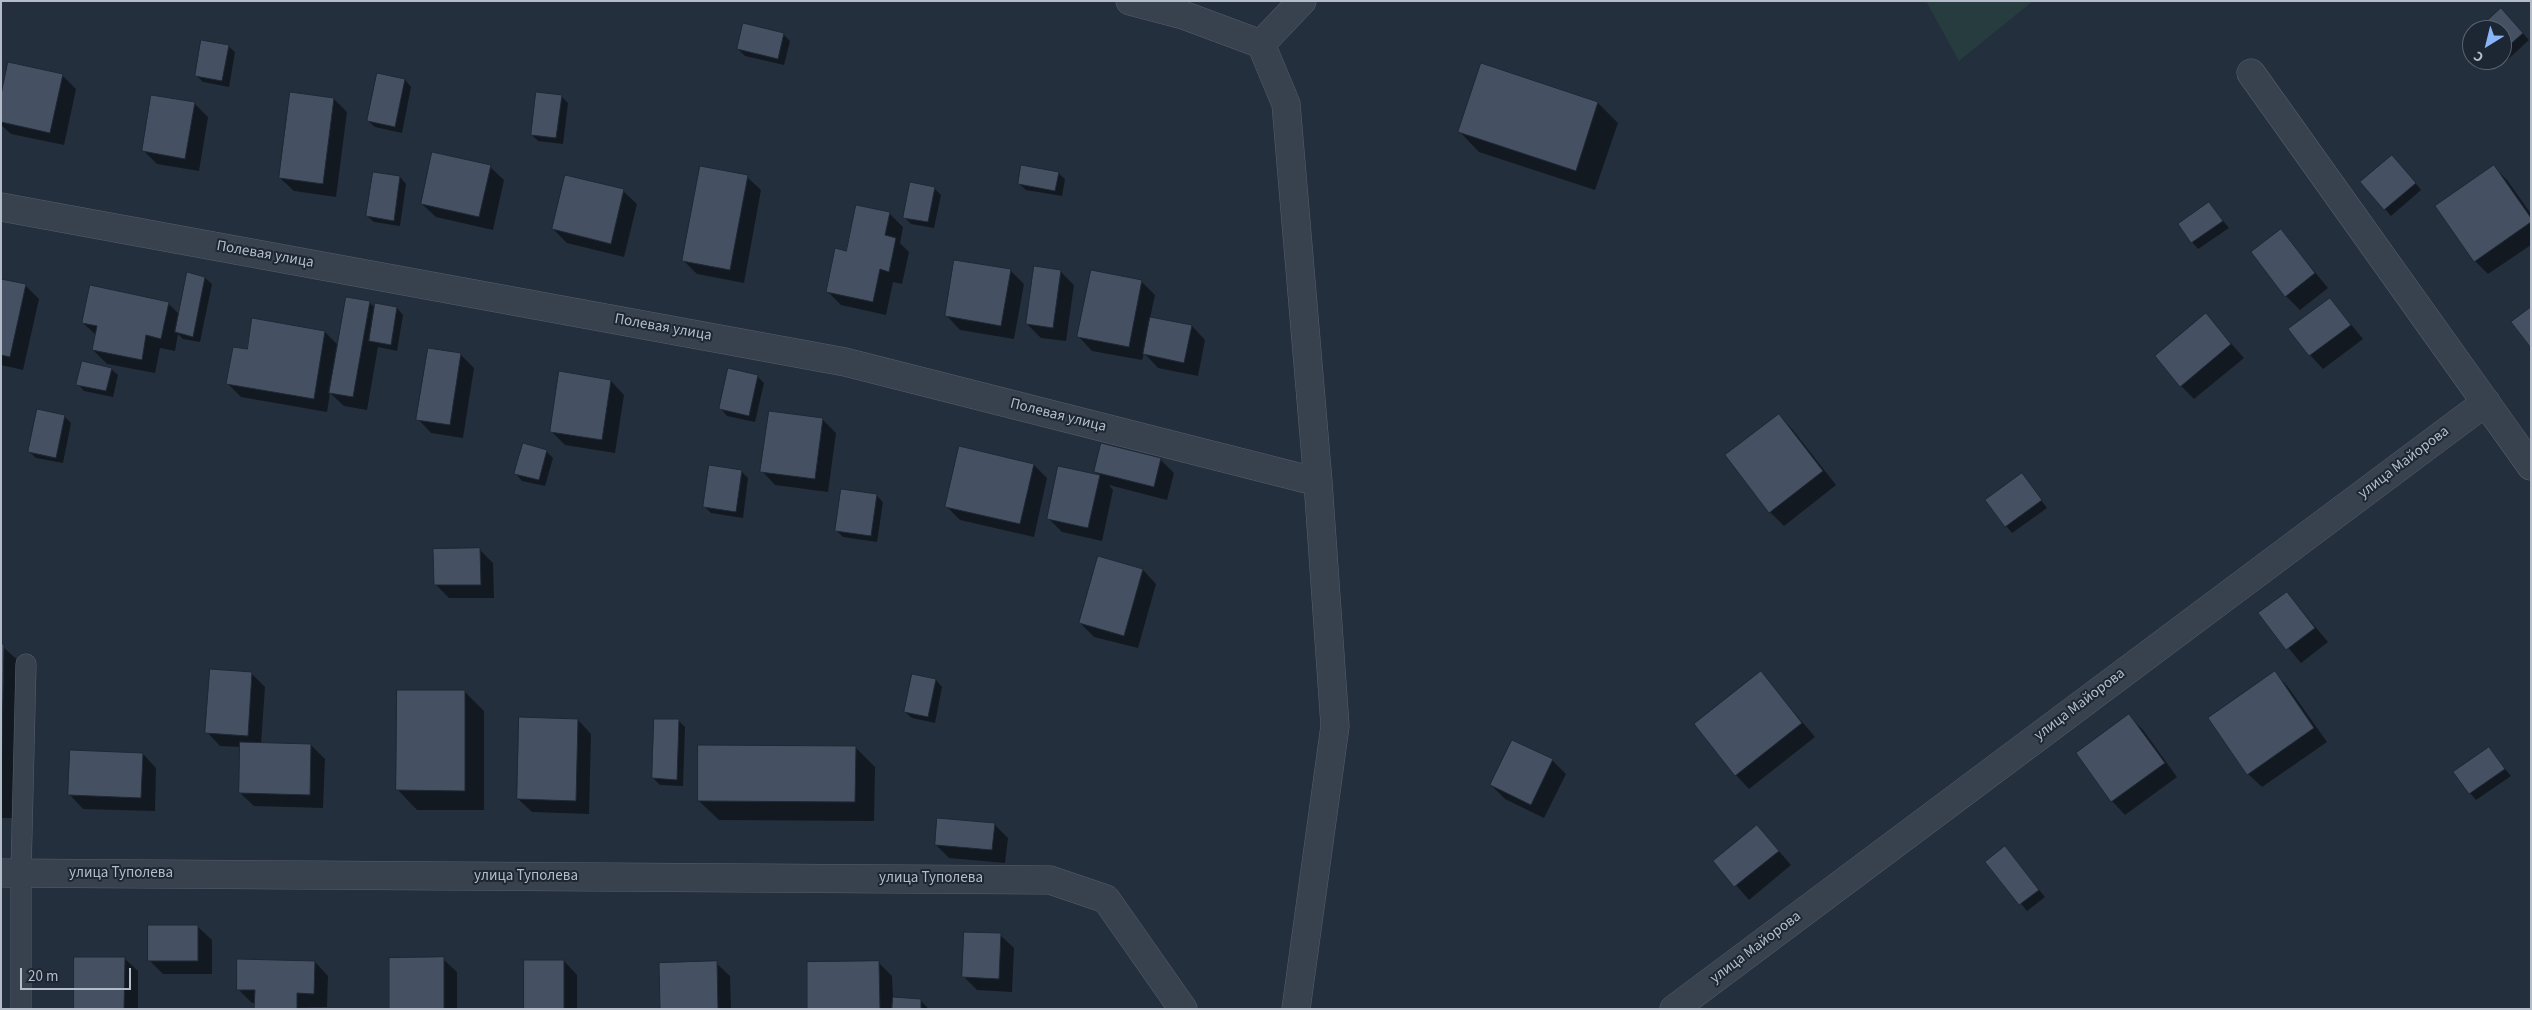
<!DOCTYPE html>
<html>
<head>
<meta charset="utf-8">
<style>
	body { margin:0 }
	#map { position:relative; width:2532px; height:1010px; overflow:hidden; background:#242f3e; font-family:"Source Sans 3",sans-serif }
	canvas { display:block }
	.frame { position:absolute; inset:0; border:2px solid #b4bcc9; pointer-events:none }
	.north { position:absolute; left:2462px; top:20px; width:50px; height:50px; box-sizing:border-box; background:#1d2633; border:1px solid #59626f; border-radius:50%; rotate:216deg; font-size:14px; font-weight:700; line-height:20px; text-align:center; color:#b4bcc9 }
	.north::after { content:''; display:block; margin:auto; width:18px; height:22px; background:#8ab4f8; clip-path:polygon(50% 0,100% 100%,50% 72%,0 100%) }
	.scale { position:absolute; left:20px; top:968px; width:111px; height:22px; box-sizing:border-box; border:2px solid #b4bcc9; border-top:0; padding-left:6px; font-size:15px; line-height:18px; white-space:nowrap; color:#b4bcc9; -webkit-text-stroke:4px #1d2633; paint-order:stroke }
</style>
</head>
<body>
<div id="map">
<canvas width="2532" height="1010"></canvas>
<div class="frame"></div>
<div class="north">С</div>
<div class="scale">20 m</div>
</div>
<script>
const context = document.querySelector('canvas').getContext('2d');
context.lineJoin = 'round';
function fillPath(path, color) {
  context.fillStyle = color;
  context.fill(path, 'evenodd');
}
function trace(path, color, width, dash) {
  context.strokeStyle = color;
  context.lineWidth = width;
  context.lineCap = dash ? 'butt' : 'round';
  context.setLineDash(dash || []);
  context.stroke(path);
}
function drawText(font, color, halo, rows, align = 'center') {
  context.font = font + ' "Source Sans 3",sans-serif';
  context.lineWidth = 4;
  context.setLineDash([]);
  context.textBaseline = 'middle';
  context.strokeStyle = halo;
  context.fillStyle = color;
  for (const [text, x, y, turn = 0] of rows) {
    context.save();
    context.translate(x, y);
    context.rotate((+turn || 0) * Math.PI / 180);
    context.textAlign = isNaN(turn) ? turn : align;
    if (halo) context.strokeText(text, 0, 0);
    context.fillText(text, 0, 0);
    context.restore();
  }
}
fillPath(new Path2D(`
	M1926 1H2033L1959 61Z`), '#263c3f');
fillPath(new Path2D(`
	M2507 16 2529 40 2504 63 2500 60 2502 30H2479Z
	M783 34 790 41 784 65 745 56 738 49Z
	M228 46 235 52 229 87 203 82 197 76Z
	M1482 64 1598 103 1618 123 1595 190 1479 152 1460 132Z
	M62 75 76 89 64 145 11 134 1 125V101Z
	M405 80 411 87 402 133 375 127 368 121Z
	M561 96 568 103 563 144 538 141 532 135Z
	M334 99 347 112 336 197 294 191 280 178Z
	M194 103 208 117 199 171 157 164 143 150Z
	M2399 163 2421 190 2391 216 2385 209Z
	M490 167 504 180 493 230 436 217 422 204Z
	M2494 167 2507 180 2531 214V245L2488 274 2475 261Z
	M1058 173 1065 179 1062 196 1026 190 1019 184Z
	M374 174 400 177 406 184 400 226 374 222 367 216Z
	M747 177 761 190 744 283 697 274 684 261Z
	M934 188 941 195 934 228 911 224 904 217Z
	M623 191 637 204 624 257 567 243 553 229Z
	M2209 204 2229 228 2198 249 2192 242Z
	M889 213 903 227 900 243 909 252 902 284 893 282 886 315 841 305 827 291 847 252Z
	M2281 231 2328 288 2300 310 2286 296Z
	M1010 270 1024 284 1014 339 960 330 947 316Z
	M1060 271 1074 285 1066 341 1041 338 1027 324Z
	M188 274 205 278 212 284 200 342 183 339 178 334 175 351 160 348 155 373 107 364 93 350 96 335 83 323 168 303 180 315Z
	M1 280 25 285 39 299 23 370 1 365Z
	M1141 281 1155 295 1150 318 1192 326 1205 340 1198 376 1158 368 1144 353 1142 360 1092 351 1079 337Z
	M2330 299 2363 339 2323 369 2310 355Z
	M370 303 376 309 397 308 403 315 397 351 378 347 367 410 344 406 330 393 327 412 241 397 228 384 248 351 325 332 338 345Z
	M2206 315 2244 358 2194 399 2181 386Z
	M460 354 474 368 463 438 431 433 418 419Z
	M111 369 118 375 113 397 84 391 78 384Z
	M757 376 764 383 755 422 727 416 721 409Z
	M611 381 624 395 615 453 565 445 551 431Z
	M1779 415 1792 429 1836 485 1784 526 1770 512 1726 455Z
	M64 416 71 423 63 463 36 458 29 451Z
	M822 419 836 433 828 492 775 485 762 471Z
	M546 451 553 458 545 486 522 481 516 474Z
	M1160 459 1174 473 1167 500 1109 485 1113 490 1102 541 1062 532 1048 518 1059 467 1100 476 1096 472Z
	M1034 465 1047 478 1034 537 960 520 946 506Z
	M742 472 748 478 743 518 711 513 704 506Z
	M2022 475 2047 508 2012 533 2006 526Z
	M876 495 883 502 877 542 843 537 836 530Z
	M479 549 493 563 494 598H449L436 585Z
	M1143 570 1156 584 1138 648 1094 637 1080 623Z
	M2287 593 2328 642 2301 663 2260 614Z
	M1 645 23 665 20 818H1Z
	M251 673 265 687 261 744 311 745 325 759 323 808 254 806 240 793 241 747 220 746 207 732Z
	M1761 673 1815 737 1749 789 1736 775Z
	M2275 673 2288 687 2327 742 2262 787 2248 774Z
	M936 680 942 687 935 723 912 718 905 712Z
	M464 691 484 711V810H417L398 790Z
	M2129 716 2143 730 2177 777 2125 815 2112 801Z
	M578 720 591 734 589 814 532 812 518 799Z
	M678 720 685 727 683 786 660 785 653 778Z
	M855 747 875 767 874 821 719 820 699 801Z
	M2489 749 2511 776 2476 800 2470 793Z
	M143 754 156 768 155 811 83 809 70 795Z
	M1552 760 1566 774 1544 818 1505 799 1491 785Z
	M994 824 1008 838 1005 863 949 858 936 845Z
	M1757 826 1791 865 1749 900 1715 861Z
	M2005 848 2045 897 2027 911 1987 862Z
	M198 927 212 940V974H163L149 960Z
	M1000 935 1014 948 1012 992 977 990 963 976Z
	M124 958 138 971V1009H75Z
	M443 959 457 972V1009H391Z
	M564 961 577 975V1009H525Z
	M315 962 328 976 327 1007 255 1009 256 1003H252L238 989Z
	M716 963 730 976 731 1009H661Z
	M879 963 892 976 893 998 920 1000 929 1009H808Z`), '#0007');
const building = new Path2D(`
	M2501 8 2523 33 2502 52V30H2477Z
	M743 23 784 33 778 59 737 49Z
	M201 40 229 45 222 81 195 76Z
	M8 62 63 74 50 133 1 122V95Z
	M1481 63 1598 102 1576 171 1458 132Z
	M377 73 405 79 395 127 367 121Z
	M290 92 334 98 323 184 279 178Z
	M536 92 562 95 556 138 531 135Z
	M151 95 195 102 185 159 142 151Z
	M432 152 491 165 479 217 421 204Z
	M2392 155 2416 183 2384 210 2360 182Z
	M1021 165 1059 172 1055 191 1018 184Z
	M2494 165 2531 218V222L2474 262 2435 206Z
	M700 166 748 175 730 270 682 261Z
	M373 172 400 176 394 221 366 216Z
	M565 175 624 189 611 244 552 229Z
	M910 182 935 187 928 222 903 218Z
	M2209 202 2223 221 2191 243 2178 224Z
	M856 205 890 212 885 235 896 238 889 272 880 269 873 302 826 292 835 248 846 251Z
	M2281 229 2315 273 2285 297 2251 252Z
	M954 260 1011 269 1001 326 945 316Z
	M1034 266 1061 270 1053 328 1026 324Z
	M1091 270 1142 280 1129 347 1077 337Z
	M187 272 205 277 193 337 175 332Z
	M1 279 26 284 10 357 1 355Z
	M90 285 169 302 161 339 146 335 142 360 92 350 97 326 82 323Z
	M346 297 370 301 353 397 329 393Z
	M2330 298 2351 325 2309 356 2288 329Z
	M375 303 397 307 391 345 369 341Z
	M2531 307V348L2511 322Z
	M2206 313 2231 344 2180 387 2155 356Z
	M1150 317 1192 325 1184 363 1143 354Z
	M252 318 325 331 314 399 226 384 233 347 247 349Z
	M428 348 461 353 450 425 416 420Z
	M82 361 112 368 106 391 76 385Z
	M728 368 758 375 749 416 719 409Z
	M559 371 611 380 602 440 550 432Z
	M37 409 65 415 56 458 28 452Z
	M769 411 823 418 815 479 760 472Z
	M1779 414 1823 471 1769 513 1725 455Z
	M523 443 547 450 539 480 514 474Z
	M1101 443 1161 458 1154 487 1094 472Z
	M959 446 1034 464 1020 524 945 507Z
	M709 465 742 470 736 512 703 507Z
	M1058 466 1100 475 1088 528 1047 519Z
	M2022 473 2042 500 2005 527 1985 500Z
	M841 489 877 494 871 536 835 531Z
	M480 548 481 585H434L433 549Z
	M1098 556 1143 569 1124 636 1079 623Z
	M2287 592 2315 628 2286 650 2258 613Z
	M1 644H4L1 793Z
	M210 669 252 672 248 736 205 733Z
	M1761 671 1802 723 1735 776 1694 724Z
	M2275 671 2314 728 2247 775 2208 718Z
	M912 674 936 679 928 717 904 712Z
	M397 690H465V791L396 790Z
	M2129 714 2165 763 2111 802 2076 753Z
	M519 717 578 719 576 801 517 799Z
	M654 719H679L677 780 652 778Z
	M1512 740 1553 759 1531 805 1490 785Z
	M240 742 311 744 310 795 239 793Z
	M698 745 856 746 855 802 698 801Z
	M2489 747 2505 769 2469 794 2453 772Z
	M70 750 143 753 141 798 68 795Z
	M937 818 995 823 992 850 935 845Z
	M1757 825 1779 851 1734 887 1713 861Z
	M2005 846 2039 890 2019 905 1985 862Z
	M148 925H198V961H148Z
	M964 932 1001 933 999 979 962 977Z
	M74 957H125L124 1009H74Z
	M444 957V1009H389V958Z
	M237 959 315 961 314 994 297 993V1009H254L255 990H237Z
	M524 960H564V1009H524Z
	M717 961 718 1009H660L659 963Z
	M879 961 880 1009H807V962Z
	M893 997 921 999V1009H892Z`);
fillPath(building, '#455162');
trace(building, '#1f2835', 1);
const service = new Path2D(`
	M21 1009V873L26 664`);
const minor = new Path2D(`
	M1130 1 1183 15 1261 44
	M2251 73 2531 466
	M1 207 845 362 1318 482
	M1 873 1050 880 1106 899 1183 1009
	M1296 1009 1335 726 1318 482 1286 104 1261 44 1302 1
	M1674 1009 2486 402`);
trace(service, '#565f6c', 21);
trace(minor, '#565f6c', 29);
trace(service, '#38414e', 20);
trace(minor, '#38414e', 28);
drawText('15px', '#b4bcc9', '#1d2633', [
	["Полевая улица",265,255,10],
	["Полевая улица",663,328,10],
	["Полевая улица",1058,416,14],
	["улица Майорова",2404,463,-37],
	["улица Майорова",2080,705,-37],
	["улица Туполева",121,874],
	["улица Туполева",526,877],
	["улица Туполева",931,879],
	["улица Майорова",1756,948,-37]
]);
</script>
</body>
</html>
